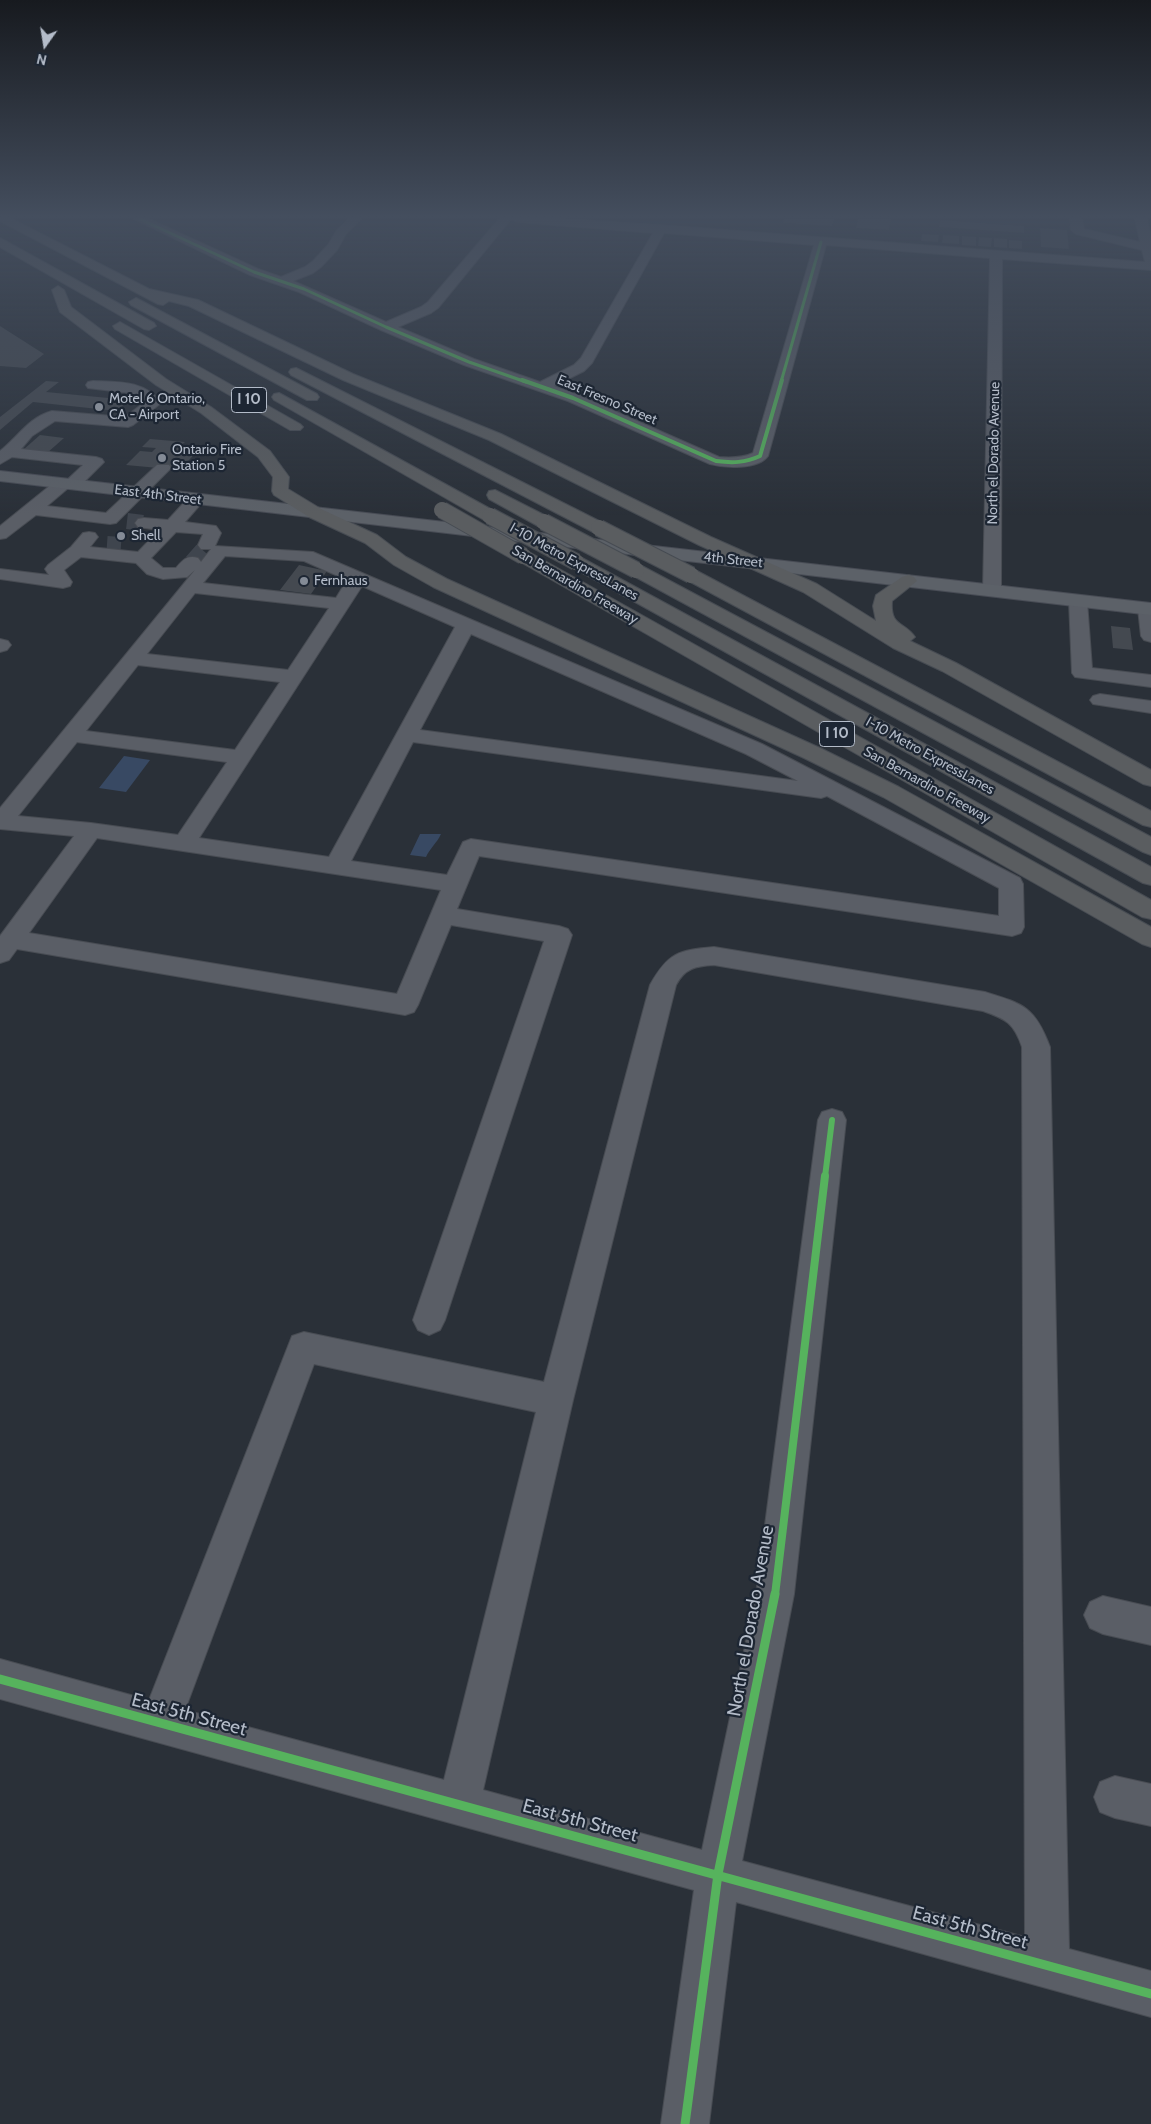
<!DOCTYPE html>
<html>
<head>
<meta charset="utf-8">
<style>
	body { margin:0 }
	#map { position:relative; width:1151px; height:2124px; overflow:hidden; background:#2a3038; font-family:Cabin,sans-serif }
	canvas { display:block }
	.north { position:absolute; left:20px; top:20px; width:50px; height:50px; -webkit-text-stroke:4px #1d2633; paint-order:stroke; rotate:193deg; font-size:14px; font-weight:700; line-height:20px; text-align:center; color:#b4bcc9 }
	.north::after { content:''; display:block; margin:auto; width:18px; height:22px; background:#b4bcc9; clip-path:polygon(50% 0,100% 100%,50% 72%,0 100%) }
</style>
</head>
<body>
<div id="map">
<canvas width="1151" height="2124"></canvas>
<div class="north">N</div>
</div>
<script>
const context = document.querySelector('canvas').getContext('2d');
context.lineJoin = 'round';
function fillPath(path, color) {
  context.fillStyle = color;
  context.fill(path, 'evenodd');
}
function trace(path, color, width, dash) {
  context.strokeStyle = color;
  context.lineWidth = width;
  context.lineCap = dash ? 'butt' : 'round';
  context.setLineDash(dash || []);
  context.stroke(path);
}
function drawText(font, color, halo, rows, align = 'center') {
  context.font = font + ' Cabin,sans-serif';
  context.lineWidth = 4.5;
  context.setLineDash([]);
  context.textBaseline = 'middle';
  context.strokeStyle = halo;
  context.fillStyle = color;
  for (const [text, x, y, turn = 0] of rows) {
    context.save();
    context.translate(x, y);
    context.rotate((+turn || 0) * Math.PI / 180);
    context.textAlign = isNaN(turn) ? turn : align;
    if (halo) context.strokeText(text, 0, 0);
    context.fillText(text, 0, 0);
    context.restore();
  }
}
fillPath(new Path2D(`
	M124 756 150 760 126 792 99 788Z
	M420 834H441C437 843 430 848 426 857L410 855Z`), '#384963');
fillPath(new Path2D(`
	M784 219H834L832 226 783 223Z
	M858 219H891L889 230 856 228Z
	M940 220 1024 226V233L939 227Z
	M1040 228 1067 230 1069 249 1041 247Z
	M922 234 939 235 938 242 921 241Z
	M943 235 959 236V244L942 243Z
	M962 236 976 237V246L962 245Z
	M979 237 992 238 991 247 978 246Z
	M994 238 1007 239V248L994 247Z
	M1009 240 1022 241V249L1009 248Z
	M0 326 44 354 26 368 0 366Z
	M46 381 59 382 46 392 129 400 117 411 33 402 0 430V417Z
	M40 435 64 438 47 453 23 450Z
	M150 439 185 442 179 447 199 449 180 470 126 465 140 451 152 452 156 448 142 447Z
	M299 565 327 571 311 594 280 590Z
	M1111 626 1130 628 1133 650 1113 648Z`), '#444950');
trace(new Path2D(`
	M127 521 144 523
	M107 544 121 545
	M192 562 207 545`), '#3f454e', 16, [16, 8]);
const minor = new Path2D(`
	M134 219H149L258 269 281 277 305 267 313 261 328 245 337 230 349 219H361L346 234 337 250 321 267 313 273 293 281 386 322 421 307 428 302 499 219H511L438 308 431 313 398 327 474 359 540 382 574 365 581 358 653 233 517 222 511 219H561L661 225 1145 262 1142 250 1076 234 1071 230 1070 219H1082L1084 229 1140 242 1135 219H1147L1151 236V270L1002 259 1001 590 999 594 992 596 985 594 983 590 990 258 826 245 768 456C758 470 725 468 710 464L568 401 464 365 381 330 299 292 250 275ZM664 233 814 245 753 453C742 458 731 458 719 457L578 395 554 386 584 371 592 363Z
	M93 381C118 382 145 380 161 403L133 425 128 427 55 421 32 436 21 449 96 457 102 459 104 462 77 489H67L47 506 106 513 157 465H169L171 468 116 523 110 524 36 515 6 538 0 539V526L57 480H67L83 465 12 457 0 464V451C17 438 29 417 52 411L125 417 145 402 130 393 88 388 86 385 88 382Z
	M197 494 203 495 205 499 185 522 216 526 221 533 215 546 313 552 762 744 1020 878 1023 884 1024 927 1021 933 1012 936 479 856 457 909 559 926 568 929 572 935 445 1320 440 1330 429 1335 418 1330 413 1320 544 941 451 925 418 1005 414 1012 405 1015 17 949 9 960 0 963V936L74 836 0 829V808L195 570 187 577 163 579 147 574 136 563 81 557 64 570 72 582 70 586 63 588 0 579V569L49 575 45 569 48 565 71 547 83 533 89 532 95 533 98 537 90 547 138 552 159 530 138 527 135 523 138 519 144 518 168 520 191 495ZM176 532 203 534 198 545 201 549H211L201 562 198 558C187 555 183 560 176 568H163L151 558ZM225 556 304 561 347 580 336 598 203 583ZM362 586 455 627 329 857 199 838ZM195 593 329 608 288 670 147 654ZM471 634 746 754 798 781 420 730ZM138 665 280 682 235 750 86 731ZM77 742 227 762 178 835 91 823 18 816ZM413 742 821 798 827 796 999 888V916L471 839 463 842 447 875 351 861ZM97 838 441 890 397 994 29 933Z
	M1078 595 1085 597 1087 601 1092 668 1151 675V687L1075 677 1072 673 1069 601 1071 597Z
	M1147 603 1151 604V642L1144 640 1141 636 1138 609 1140 605Z
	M0 639 8 641 11 645 7 650 0 652Z
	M1100 694 1151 701V713L1093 704 1090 700 1093 696Z
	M714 947 985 992C1024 1004 1035 1007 1050 1047L1069 1949 1151 1971V2017L736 1902 709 2124H661L694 1890 0 1699V1659L149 1700 292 1336 304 1332 544 1382 650 985C668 953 678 950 714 947ZM714 965 983 1011C1006 1019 1014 1023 1022 1047L1025 1937 742 1861 794 1594 846 1120 842 1112 832 1109 822 1112 818 1120 756 1594 702 1850 483 1790 573 1400 676 985C685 968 696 966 714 965ZM314 1364 536 1412 444 1780 185 1710Z
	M1103 1596 1151 1607V1645L1103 1634 1090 1628 1084 1615 1090 1602Z
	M1115 1776 1151 1784V1826L1115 1818 1100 1812 1094 1797 1100 1782Z`);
const major = new Path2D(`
	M0 471 1151 603V615L0 481Z`);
const highway = new Path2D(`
	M0 219H12L149 289 198 300 353 374 501 434 711 537 817 584 876 621 873 606 876 595 902 577 908 575 914 577 917 581 892 601C890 627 904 621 915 637L910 641 956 663 1151 770V786L1143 784 942 671 893 648 803 592 699 545 489 440 343 380 189 306 169 301 163 305 158 304 0 221Z
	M0 238 154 323 156 326 149 330 144 329 0 247Z
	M58 286 64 290 71 307 166 379 211 407 270 451 289 477 288 489 321 509 377 535 406 557 447 579 820 748 899 787 1151 927V947L1142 944 883 797 804 758 433 587 394 565 365 543 309 517 274 495 272 491 273 477 258 457 201 413 156 385 60 312 52 290Z
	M136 298 317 394 319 397 317 400H307L131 305 129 302Z
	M120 322 300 424 303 427 300 430H290L115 329 113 326Z
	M296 368 605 524 608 528 605 532 599 533 593 532 291 375 289 372 291 369Z
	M279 393 496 512 499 516 496 520 490 521 484 520 274 400 272 397 274 394Z
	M495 490 550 518 553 522 550 526 544 527 538 526 489 499 487 495 489 491Z
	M523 551 529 552 1151 900V919L1142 917 517 560 514 556 517 552Z
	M576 557 582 558 1151 867V885L1143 883 570 566 567 562 570 558Z
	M636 565 642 566 1151 837V855L1143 852 630 574 627 570 630 566Z
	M691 570 697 571 1151 811V827L1143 825 685 579 682 575 685 571Z`);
trace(minor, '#484c53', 2);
trace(major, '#484c55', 2);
trace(highway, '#474c53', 2);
fillPath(minor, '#5a5e66');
fillPath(major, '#5c6168');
fillPath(highway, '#5a5d60');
const highwayBridge = new Path2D(`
	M442 510 523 556
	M490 516 576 562
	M544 522 636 570
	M599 528 691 575`);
trace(highwayBridge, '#474c53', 18, []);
trace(highwayBridge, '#5a5d60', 16);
trace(new Path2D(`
	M140 219 254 272 304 289 386 327 469 362 526 382
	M781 382 821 242`), '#56b35d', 3);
trace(new Path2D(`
	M522 380 573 398 716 461C732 463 745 463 760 456L782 380`), '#56b35d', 4);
trace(new Path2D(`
	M825 1177 832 1120`), '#56b35d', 6);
trace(new Path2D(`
	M775 1595 825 1176`), '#56b35d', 8);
trace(new Path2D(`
	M0 1679 1151 1994
	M685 2124 718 1874 775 1594`), '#56b35d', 9);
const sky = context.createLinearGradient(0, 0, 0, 516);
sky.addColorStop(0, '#171a1f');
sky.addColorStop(0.42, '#444e5e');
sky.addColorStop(1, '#444e5e00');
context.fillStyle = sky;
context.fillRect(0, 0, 1151, 516);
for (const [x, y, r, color] of [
	[99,407,5,"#848b96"],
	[162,458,5,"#848b96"],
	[121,536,5,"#848b96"],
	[304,581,5,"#848b96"]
]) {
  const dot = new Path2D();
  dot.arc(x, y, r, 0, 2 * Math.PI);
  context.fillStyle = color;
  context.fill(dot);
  trace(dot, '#1d2633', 2);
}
drawText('14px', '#b4bcc9', '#1d2633', [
	["Motel 6 Ontario,",109,399],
	["CA - Airport",109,415],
	["Ontario Fire",172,450],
	["Station 5",172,466],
	["Shell",131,536],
	["Fernhaus",314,581]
], 'left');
drawText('14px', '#b4bcc9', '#1d2633', [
	["East Fresno Street",607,400,23],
	["North el Dorado Avenue",994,453,-89],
	["East 4th Street",158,495,7],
	["4th Street",733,560,6],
	["I-10 Metro ExpressLanes",574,562,29],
	["San Bernardino Freeway",575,585,30],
	["I-10 Metro ExpressLanes",930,756,29],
	["San Bernardino Freeway",927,785,29]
]);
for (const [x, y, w] of [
	[249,400,35],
	[837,734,35]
]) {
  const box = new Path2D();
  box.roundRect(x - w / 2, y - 12.5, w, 25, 4);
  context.fillStyle = '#1d2633';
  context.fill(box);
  trace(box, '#b4bcc9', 1);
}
drawText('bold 15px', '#b4bcc9', null, [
	["I 10",249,400],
	["I 10",837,734]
]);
drawText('19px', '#b4bcc9', '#1d2633', [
	["North el Dorado Avenue",751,1621,-80],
	["East 5th Street",189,1715,15],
	["East 5th Street",580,1821,15],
	["East 5th Street",970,1928,15]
]);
</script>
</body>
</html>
